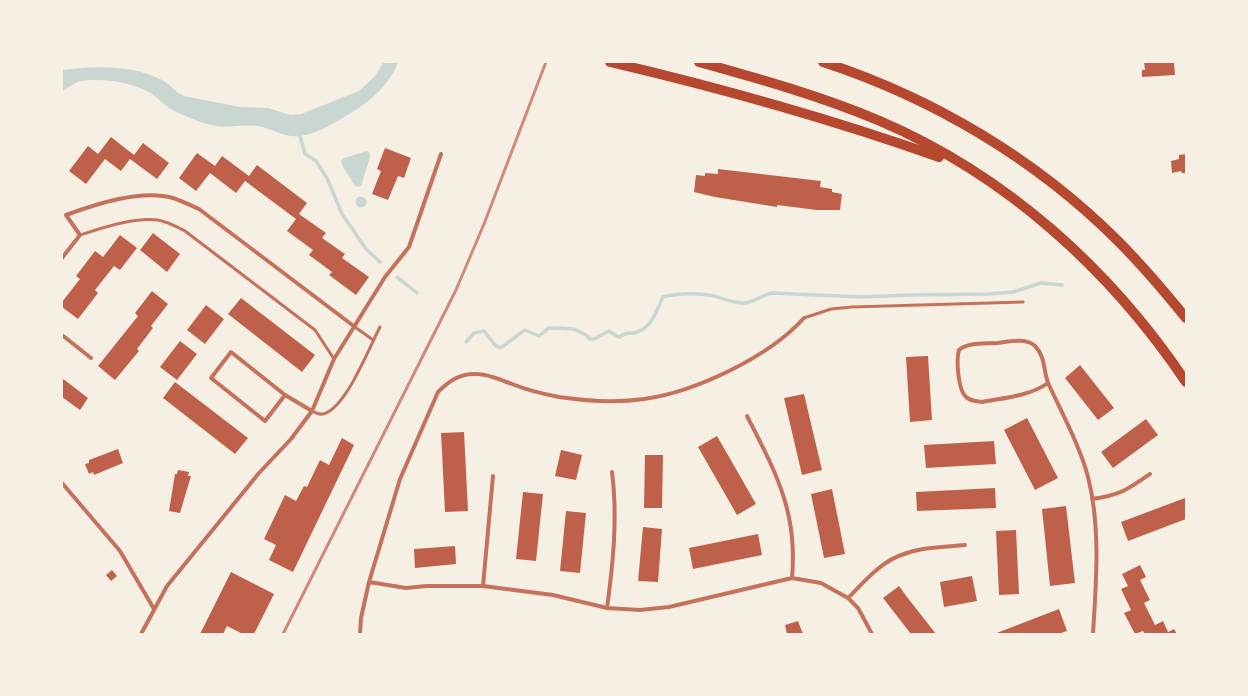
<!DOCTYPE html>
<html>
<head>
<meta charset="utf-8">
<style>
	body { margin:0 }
	#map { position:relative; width:1248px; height:696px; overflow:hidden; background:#f6efe4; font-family:"Roboto Condensed",sans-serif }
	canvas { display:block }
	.frame { position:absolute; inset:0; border:63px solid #f6efe4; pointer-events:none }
</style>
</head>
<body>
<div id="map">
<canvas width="1248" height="696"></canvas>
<div class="frame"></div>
</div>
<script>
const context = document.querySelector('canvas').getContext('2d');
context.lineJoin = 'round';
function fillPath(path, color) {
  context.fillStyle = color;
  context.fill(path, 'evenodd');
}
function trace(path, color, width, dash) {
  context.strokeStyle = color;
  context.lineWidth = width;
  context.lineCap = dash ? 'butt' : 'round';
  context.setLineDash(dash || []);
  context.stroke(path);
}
fillPath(new Path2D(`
	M384 62H398C391 83 368 104 349 114 334 123 317 134 300 136 286 138 274 130 262 127 247 123 231 128 216 126 204 124 190 118 179 113 168 109 161 101 152 94 134 82 102 78 81 81 75 82 68 88 62 91V70C95 66 131 64 162 80 170 84 175 92 184 96L240 107 268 108 290 115 301 114 359 91 374 77Z
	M367 151 370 153V157L361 186 356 187 343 167 341 161 344 158Z
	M355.5 202a5.5 5.5 0 1 1 11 0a5.5 5.5 0 1 1-11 0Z`), '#c9d6d2');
trace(new Path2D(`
	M299 132 305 154 316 161 327 178 342 214 366 249 380 262
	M397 277 417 293
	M466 342 474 333 484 331 495 345 500 348C510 342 516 336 525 330L539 336 549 328H557L574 329 586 335 590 339H594L609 331 619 337C627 331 628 335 637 332 652 328 657 309 663 297 678 293 694 293 709 295 721 297 731 303 743 303 753 303 762 295 772 293L862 297 908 295 989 294 1013 292 1041 283 1062 285`), '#c9d6d2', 3.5);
fillPath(new Path2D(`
	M1144 62H1174L1175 75 1142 77V70H1145Z
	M111 137 134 155 143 143 169 163 157 179 130 159 121 171 105 159 86 184 69 171 88 146 98 154Z
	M385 148 411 158 404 178 398 176 388 200 372 194 381 171 377 169Z
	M197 153 215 166 222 156 249 176 257 165 307 203 299 214 326 233 322 238 345 254 342 258 369 277 356 295 329 275 332 272 309 255 313 250 287 231 296 219 245 181 236 193 210 173 196 191 179 178Z
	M1186 154V173H1182L1181 171 1172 173 1171 161 1179 159V155Z
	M718 169 821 181 820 187 832 189V192L842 194 840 210H817L777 205V207L715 197 694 192 696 175 705 176V173L718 174Z
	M153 233 180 254 167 272 140 250Z
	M120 235 137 248 120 270 114 266 95 290 98 293 78 319 62 307V302L80 279 76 276 95 251 103 257Z
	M152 291 168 304 151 326 153 328 137 349 139 351 115 380 98 366 138 316 135 313Z
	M241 298 315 355 302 372 228 314Z
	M206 305 224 319 205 344 187 330Z
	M180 341 197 354 177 380 160 367Z
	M928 356 932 420 910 422 906 357Z
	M1080 365 1114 408 1098 420 1065 378Z
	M62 378 88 398 80 410 62 397Z
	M175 382 248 438 235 454 163 398Z
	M804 394 822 470 802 475 784 398Z
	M1027 418 1058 478 1035 490 1004 430Z
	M1146 419 1158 435 1113 468 1101 452Z
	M464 432 468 511 445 512 441 433Z
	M717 436 756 504 737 515 698 447Z
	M342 438 354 445 293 572 269 560 276 545 264 539 285 495 296 501 304 486 307 487 320 460 329 465Z
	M994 441 996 464 926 468 924 445Z
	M118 449 123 463 94 475 93 472 89 474 85 464 89 463V460Z
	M561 450 582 455 576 480 555 476Z
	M645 455H663L662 508H644Z
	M178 470 189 472 188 476H191L180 513 169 511 175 474H177Z
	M995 488 996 508 917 511 916 492Z
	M832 489 845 554 824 558 811 494Z
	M523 492 543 494 536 561 516 559Z
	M1185 498 1186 519 1128 541 1121 522Z
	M1066 506 1075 583 1050 586 1042 509Z
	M566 511 586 513 580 573 560 571Z
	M643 527 662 529 658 582 638 581Z
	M1016 530 1019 594 999 595 996 531Z
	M758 534 762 555 693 569 689 548Z
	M455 546 456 564 415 568 414 549Z
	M1140 565 1146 577 1140 580 1150 600 1144 603 1155 625 1163 621 1168 632 1174 629 1177 634H1145L1143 631 1135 634 1124 613 1131 610 1121 589 1128 586 1122 574Z
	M112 570 117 576 111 581 106 575Z
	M231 572 274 594 254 634H243L227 626 223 634H200Z
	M972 576 977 601 944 607 940 582Z
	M899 586 907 597 936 634H911L883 598Z
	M1059 609 1067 631 1058 634H994Z
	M798 621 803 634H787L785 625Z`), '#bf614a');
trace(new Path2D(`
	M80 235C102 228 143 214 165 222 172 224 179 228 185 231L315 330 334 359
	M804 318 831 309 852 307 1023 302
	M355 327 373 340
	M312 411C316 413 321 416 326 413 348 403 369 348 380 327`), '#c5725c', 3);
trace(new Path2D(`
	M62 258 80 235 66 215C96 204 141 189 173 198 182 201 190 205 199 209L355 327
	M62 335 91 358
	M1048 383C1030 396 1003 398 982 402 976 401 970 401 966 397 958 390 956 360 959 350 968 342 984 344 997 343 1007 342 1026 337 1035 346 1046 357 1043 372 1049 385 1062 413 1081 449 1088 477 1101 527 1096 583 1093 634
	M285 395 265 421 211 378 231 352 285 395 312 411
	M747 416C776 473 798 512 792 578
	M62 483 120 551 154 609
	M1092 499C1120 495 1127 490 1150 474
	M369 582 406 588 427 586H483L553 595 607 608 640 610 669 607 792 578 821 583 848 598 858 608 872 634
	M483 586 493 476
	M848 598C864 582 881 561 904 554 923 547 945 547 965 545
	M607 608C613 563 618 518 612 472
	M141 634 167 586 259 473 291 439 312 411 334 359 385 277 409 247 441 154
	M360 634 361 618 369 582 400 479 438 392C449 381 460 373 477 374 489 374 500 380 512 384 527 390 543 394 559 397 586 401 616 403 644 399 695 392 769 357 804 318`), '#c5725c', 4);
trace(new Path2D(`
	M610 62C721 88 831 119 939 157
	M699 62C760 79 821 96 880 121 1006 175 1110 269 1186 382
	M823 62C933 98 1036 159 1118 241 1142 265 1164 291 1186 318`), '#b5482f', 10);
trace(new Path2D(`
	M283 634 456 290 484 224 546 62`), '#cf8b77', 3);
</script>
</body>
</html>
